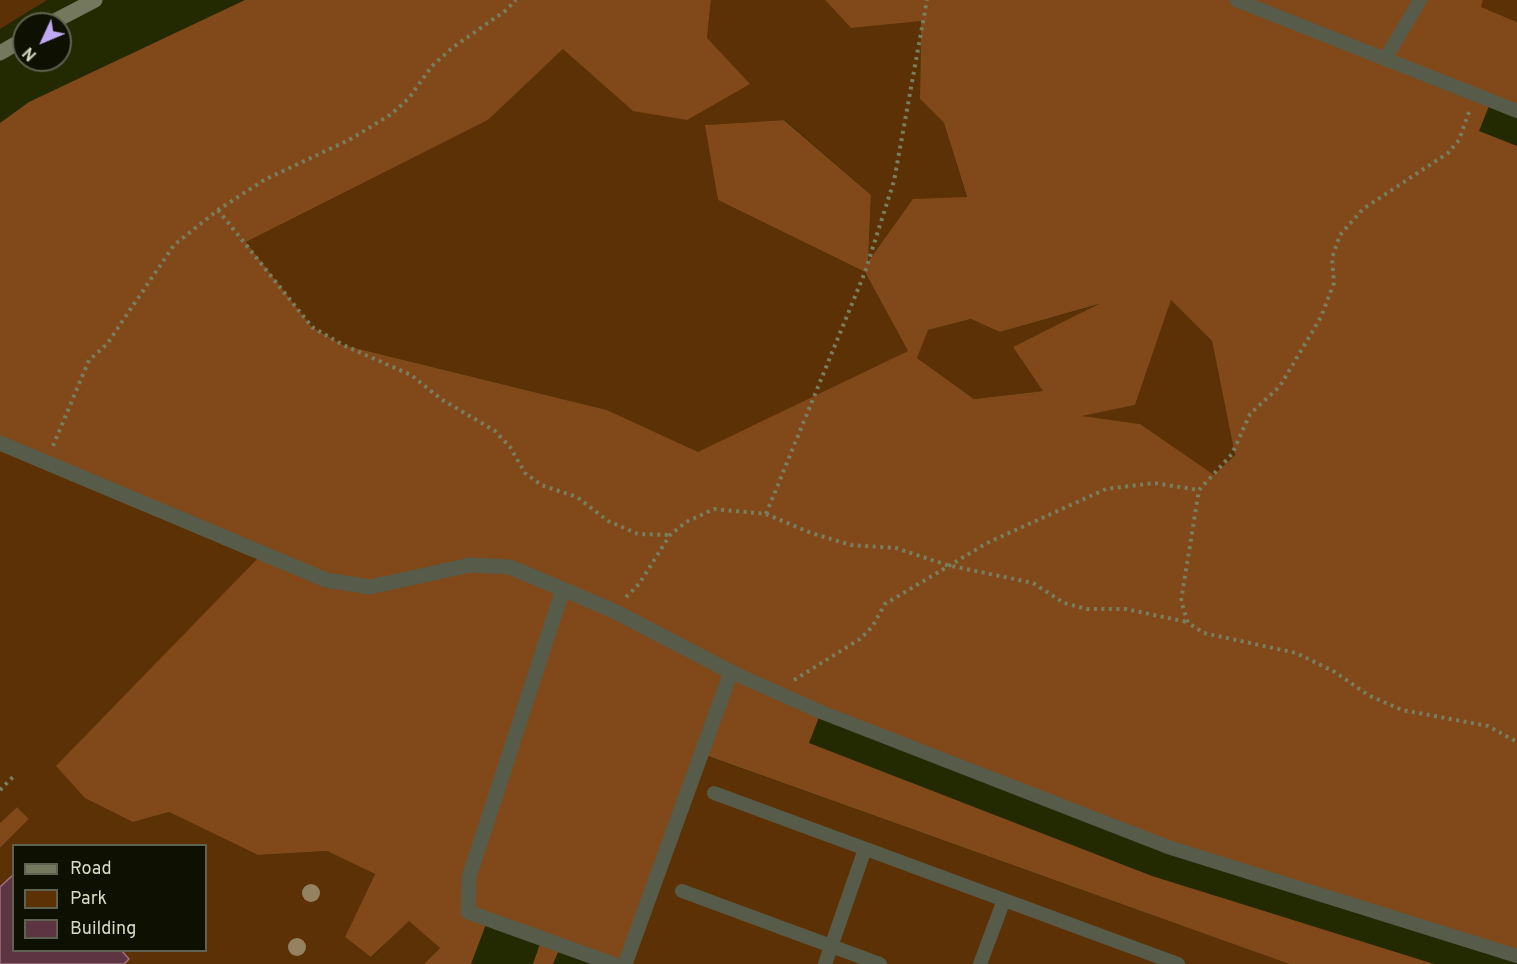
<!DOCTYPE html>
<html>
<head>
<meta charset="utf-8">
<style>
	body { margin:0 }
	#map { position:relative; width:1517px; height:964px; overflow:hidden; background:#232900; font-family:Overpass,sans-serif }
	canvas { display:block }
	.legend { position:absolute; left:12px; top:844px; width:195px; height:108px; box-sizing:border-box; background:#0e1002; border:2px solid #5e6250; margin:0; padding:8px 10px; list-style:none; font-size:18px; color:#d7dcc5 }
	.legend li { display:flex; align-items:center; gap:12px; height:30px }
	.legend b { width:30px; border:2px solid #5e6250 }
	.north { position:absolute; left:12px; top:12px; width:60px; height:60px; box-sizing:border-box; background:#0e1002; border:2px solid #5e6250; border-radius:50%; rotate:226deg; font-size:16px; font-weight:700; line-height:24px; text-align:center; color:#d7dcc5 }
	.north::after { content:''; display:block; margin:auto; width:21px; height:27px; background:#bfa9f4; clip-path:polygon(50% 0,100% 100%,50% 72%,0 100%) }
</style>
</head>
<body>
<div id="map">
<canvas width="1517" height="964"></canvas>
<ul class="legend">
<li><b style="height:8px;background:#74795d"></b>Road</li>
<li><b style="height:16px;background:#5d3106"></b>Park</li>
<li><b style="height:16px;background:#5c3442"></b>Building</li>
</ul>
<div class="north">N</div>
</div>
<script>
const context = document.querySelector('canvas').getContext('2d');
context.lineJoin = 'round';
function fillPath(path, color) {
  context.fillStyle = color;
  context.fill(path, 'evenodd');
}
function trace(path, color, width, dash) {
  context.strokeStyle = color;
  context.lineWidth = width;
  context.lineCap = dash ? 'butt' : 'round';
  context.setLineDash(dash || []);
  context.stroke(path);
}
fillPath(new Path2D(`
	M0 0H47L0 29Z
	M711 0H825L851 28 921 20 920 99 944 123 967 198 868 263 871 195 785 120 706 125 718 200 865 272 908 351 699 453 607 410 343 345 312 327 246 242 488 120 564 48 633 111 707 38Z
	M1483 0H1517V22L1480 7Z
	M1171 300 1212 341 1235 454 1214 476 1140 424 1080 416 1135 405Z
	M1104 303 1013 347 1044 391 974 399 917 358 927 330 971 319 1000 332Z
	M0 443 263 553 133 822 169 812 258 855 327 851 375 874 345 937 372 957 409 920 440 948 424 964H0V848L29 819 17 807 0 823ZM14 846H206V950H14Z
	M701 754 1289 964H625Z`), '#5d3106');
fillPath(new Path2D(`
	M245 0H711L707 38 750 84 687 120 633 111 563 49 488 120 246 242 312 327 343 345 607 410 698 452 908 351 865 272 718 200 705 125 784 120 871 195 868 262 913 199 967 197 944 123 920 99 921 21 851 28 825 0H1483L1481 7 1517 22V111L1491 101 1479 131 1517 146V956L1168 847 821 712 809 743 1152 876 1434 964H1289L702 754 625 964 561 945 553 964H533L542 938 488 919 471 964H424L440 948 409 921 371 957 345 937 375 874 327 851 258 855 169 812 133 822 85 798 56 766 262 554 0 443V123L29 102ZM1171 300 1212 341 1235 455 1214 475 1140 424 1082 416 1135 405ZM1099 304 1013 347 1043 391 974 399 917 358 928 330 971 319 1000 332Z
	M17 807 29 819 0 848V823Z`), '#814919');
const building = new Path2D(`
	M14 874V950H121L129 959 124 964H0V887Z`);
fillPath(building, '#5c3442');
trace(building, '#9f7181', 1.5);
trace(new Path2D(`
	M1469 112 1459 140 1448 153 1363 209 1340 235 1332 258 1334 283 1321 317 1280 386 1250 414 1232 454 1199 490 1181 601 1188 623 1204 633 1296 653 1335 672 1368 695 1402 710 1488 726 1517 742
	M218 210 312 327 343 345 411 375 441 399 495 431 510 447 525 473 541 485 577 497 608 521 638 534 670 535
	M53 446 89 360 107 344 174 245 218 210 264 180 349 140 390 115 409 98 432 66 452 48 505 11 516 0
	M766 514 865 272 894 181 927 0
	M626 597 639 584 670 535 686 522 714 509 766 514 811 533 851 545 896 548 947 565 1033 583 1064 603 1087 609H1126L1187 622
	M794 680 860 639 872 627 885 604 987 543 1106 489 1154 483 1199 490
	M0 790 15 775`), '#787e5e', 4, [3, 4.5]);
trace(new Path2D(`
	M1236 0 1517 111
	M1385 59 1420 0
	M731 672 821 712 1168 847 1517 956
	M714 793 1178 964
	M682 891 880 964
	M825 964 865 849
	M980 964 1004 900`), '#575b4a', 14);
trace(new Path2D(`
	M0 443 326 580 370 587 470 565 510 567 614 611 731 672 625 964
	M563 589 469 877 468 912 613 964`), '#575b4a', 15);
trace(new Path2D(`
	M49 24 95 0
	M0 53 24 39`), '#74795d', 15);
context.fillStyle = '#958260';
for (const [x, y] of [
	[311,893],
	[297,947]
]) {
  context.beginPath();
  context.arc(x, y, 9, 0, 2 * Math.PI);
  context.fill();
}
</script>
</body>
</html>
